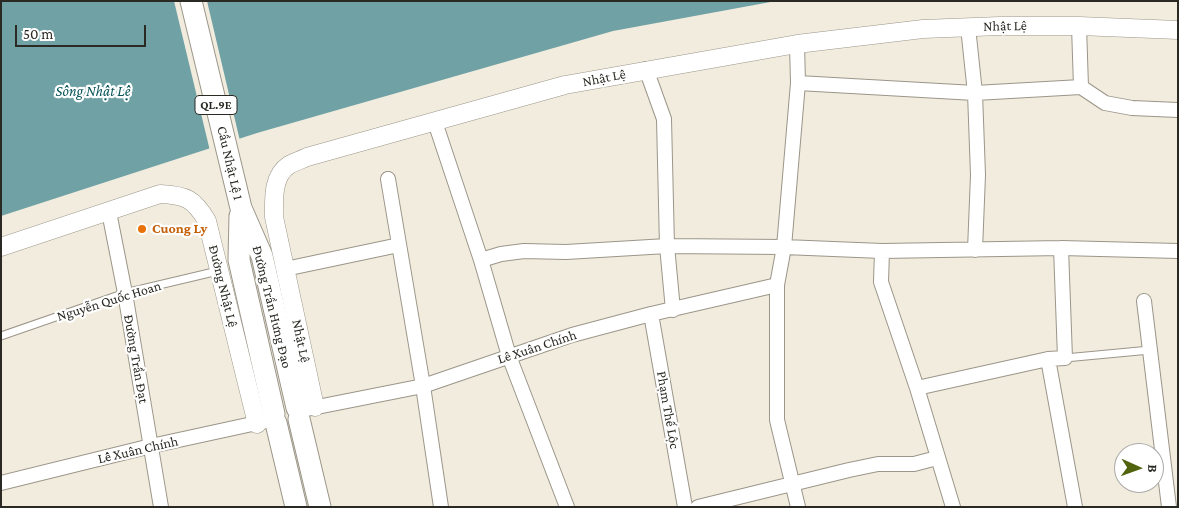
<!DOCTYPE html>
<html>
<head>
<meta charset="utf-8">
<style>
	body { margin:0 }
	#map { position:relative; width:1179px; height:508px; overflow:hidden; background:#f1ecde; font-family:"Crimson Pro",serif }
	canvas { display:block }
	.frame { position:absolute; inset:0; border:2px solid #2a2923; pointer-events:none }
	.north { position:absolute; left:1114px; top:443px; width:50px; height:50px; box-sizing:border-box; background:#fff; border:1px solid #aaa9a7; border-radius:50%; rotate:92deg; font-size:14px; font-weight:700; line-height:20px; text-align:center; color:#2a2923 }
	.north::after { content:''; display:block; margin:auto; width:18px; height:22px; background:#51630c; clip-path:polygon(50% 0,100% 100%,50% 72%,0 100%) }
	.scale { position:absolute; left:15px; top:25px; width:131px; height:22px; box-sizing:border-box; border:2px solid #2a2923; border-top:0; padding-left:6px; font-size:15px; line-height:18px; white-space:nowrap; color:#2a2923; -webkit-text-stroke:4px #fff; paint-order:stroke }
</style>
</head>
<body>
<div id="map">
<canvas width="1179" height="508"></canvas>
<div class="frame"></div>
<div class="north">B</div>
<div class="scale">50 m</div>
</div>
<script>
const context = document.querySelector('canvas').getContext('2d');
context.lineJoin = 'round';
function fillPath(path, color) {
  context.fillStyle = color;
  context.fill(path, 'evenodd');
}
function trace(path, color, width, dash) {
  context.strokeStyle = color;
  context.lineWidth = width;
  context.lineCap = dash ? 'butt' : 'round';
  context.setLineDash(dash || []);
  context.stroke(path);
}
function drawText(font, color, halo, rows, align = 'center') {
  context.font = font + ' "Crimson Pro",serif';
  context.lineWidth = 4.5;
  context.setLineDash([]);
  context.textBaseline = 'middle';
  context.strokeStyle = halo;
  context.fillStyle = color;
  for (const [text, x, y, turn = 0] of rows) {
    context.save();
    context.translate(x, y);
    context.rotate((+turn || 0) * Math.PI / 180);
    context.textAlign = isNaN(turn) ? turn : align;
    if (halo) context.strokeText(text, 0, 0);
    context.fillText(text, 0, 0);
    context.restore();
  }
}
fillPath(new Path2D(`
	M1 1H776L613 31 257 133 1 216Z`), '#6fa1a5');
fillPath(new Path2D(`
	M174 1H207L240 141 210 151Z`), '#f1ecde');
const service = new Path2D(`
	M1 336 125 293 218 271
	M1065 358 1150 350`);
const minor = new Path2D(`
	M1079 26 1081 87
	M968 27 975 93 978 175 975 250
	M797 44 798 83 784 247 777 285V420L798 507
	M646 69 664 119 667 246 673 310
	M798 83 975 93 1081 87 1105 103 1132 108 1178 110
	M435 122 481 260 509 356 567 507
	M388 179 423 386 441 507
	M109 212 125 293 161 507
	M882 251 881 282 917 388 953 507
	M481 260 501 254 524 251 566 252 667 246 784 247 882 251 1061 248 1178 251
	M285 269 399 245
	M1144 301 1169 507
	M651 314 685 507
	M1048 359 1075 507
	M917 388 1048 359 1065 358 1061 248
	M307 409 423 386 572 335 651 314 777 285
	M1 483 151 446 266 421
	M698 507 849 470 878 464H914L937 458`);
const tertiary = new Path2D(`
	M1 247 160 194C186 195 194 199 207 221L257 424
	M315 407 274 217C274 200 272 176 289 165 294 162 301 160 307 157L565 85 797 44 923 29 1000 26H1079L1178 30`);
const primary = new Path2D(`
	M191 1 241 208 262 256 297 408
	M240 216 239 260 274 414
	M299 419 320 507
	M276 423 296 507`);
trace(service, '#9b9689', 9);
trace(minor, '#9b9689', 16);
trace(tertiary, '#9b9689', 19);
trace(primary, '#9b9689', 23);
trace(service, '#fff', 7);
trace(minor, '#fff', 14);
trace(tertiary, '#fff', 18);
trace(primary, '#fff', 21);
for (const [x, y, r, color] of [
	[142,229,5,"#e8710a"]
]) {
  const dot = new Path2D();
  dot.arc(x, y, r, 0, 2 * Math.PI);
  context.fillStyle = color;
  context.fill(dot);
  trace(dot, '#fff', 2);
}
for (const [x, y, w] of [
	[216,105,42]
]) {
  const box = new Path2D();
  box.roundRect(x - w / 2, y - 9.5, w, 19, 4);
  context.fillStyle = '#fff';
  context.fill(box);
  trace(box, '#2a2923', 1);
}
drawText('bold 12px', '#2a2923', null, [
	["QL.9E",216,105]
]);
drawText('14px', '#2a2923', '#fff', [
	["Nhật Lệ",1005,26,-1],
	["Nhật Lệ",604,78,-11],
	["Cầu Nhật Lệ 1",230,163,77],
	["Đường Nhật Lệ",223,286,76],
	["Nguyễn Quốc Hoan",109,301,-17],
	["Đường Trần Hưng Đạo",272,307,76],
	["Nhật Lệ",301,341,78],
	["Lê Xuân Chính",537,347,-18],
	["Đường Trần Đạt",136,359,80],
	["Phạm Thế Lộc",668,410,80],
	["Lê Xuân Chính",138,450,-13]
]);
drawText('bold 14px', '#c56008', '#fff', [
	["Cuong Ly",152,229]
], 'left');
drawText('italic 15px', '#095559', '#fff', [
	["Sông Nhật Lệ",93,91]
]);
</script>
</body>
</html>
